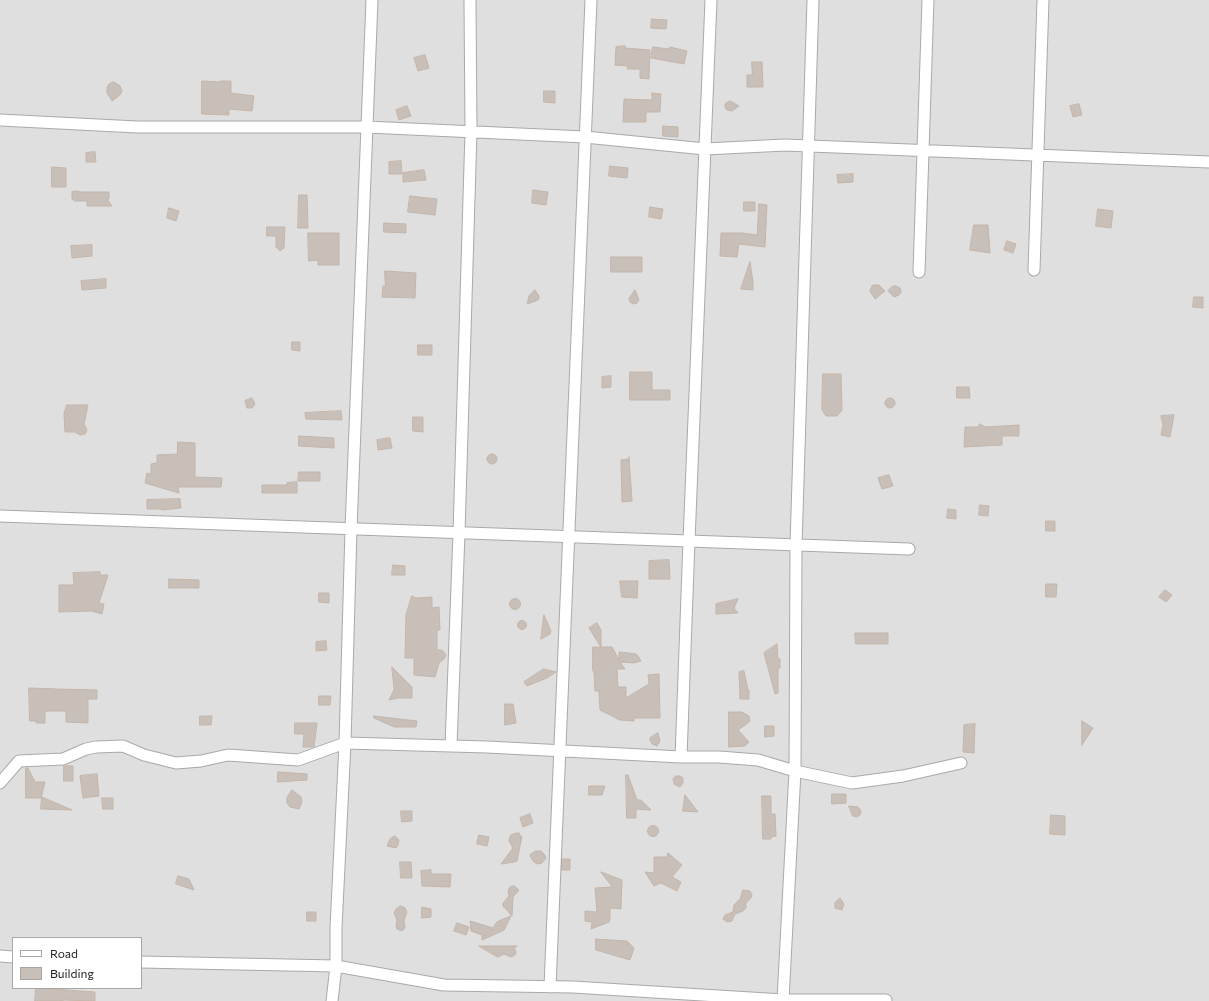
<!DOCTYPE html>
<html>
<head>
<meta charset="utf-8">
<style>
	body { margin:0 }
	#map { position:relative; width:1209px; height:1001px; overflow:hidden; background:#f2efe9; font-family:Commissioner,sans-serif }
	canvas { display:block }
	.legend { position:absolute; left:12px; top:937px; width:130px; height:52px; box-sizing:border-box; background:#fff; border:1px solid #a7a7a7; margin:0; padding:5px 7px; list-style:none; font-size:12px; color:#222 }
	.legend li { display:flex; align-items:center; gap:8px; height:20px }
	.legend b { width:20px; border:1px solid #a7a7a7 }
</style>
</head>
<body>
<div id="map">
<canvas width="1209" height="1001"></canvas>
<ul class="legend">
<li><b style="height:5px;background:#fff"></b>Road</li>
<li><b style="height:11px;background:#c7bfb8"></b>Building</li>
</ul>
</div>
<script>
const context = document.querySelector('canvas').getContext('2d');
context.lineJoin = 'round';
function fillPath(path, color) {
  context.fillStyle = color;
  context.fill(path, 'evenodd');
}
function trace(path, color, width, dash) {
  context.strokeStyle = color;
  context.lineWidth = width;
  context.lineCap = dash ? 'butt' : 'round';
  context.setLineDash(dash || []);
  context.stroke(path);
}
fillPath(new Path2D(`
	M0 0H1209V1001H0ZM13 938H141V988H13Z`), '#e0dfdf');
const building = new Path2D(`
	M652 19 667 20 666 29 651 28Z
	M625 46V48L650 50 649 79 640 78V69H627L628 66 615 65 616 47Z
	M653 47 669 49 670 47 687 51 684 64 651 58Z
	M425 55 429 68 418 71 414 58Z
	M752 62H762L763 87H747V75H752Z
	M202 81 220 82V81H231V93L254 96 252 111 229 109V115L202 114Z
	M114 82 120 86 122 91 120 95 112 101 107 93V88L109 84Z
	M544 91H555V103L544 102Z
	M652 93 661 94 660 112H646V122H623L624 99 652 100Z
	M730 101 732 102 739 106 732 111 727 110 725 108V104Z
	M1079 104 1082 115 1073 117 1070 106Z
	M407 106 411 116 399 120 396 110Z
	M663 126 678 127V137L663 136Z
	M95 152 96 162H86V153Z
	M401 161 402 174H389V162Z
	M610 166 628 168 627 178 609 176Z
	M52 167 66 168V187H52Z
	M424 170 426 180 403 182V173Z
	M853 174V182L838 183 837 175Z
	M533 190 548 192 546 205 532 203Z
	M77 191 81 192H109V199H107L112 206H87V201H75L72 199V192Z
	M299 195H307L308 228H298Z
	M410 196 437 199 435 215 408 212Z
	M744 202H755V211H744Z
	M759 204 767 205 765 247 739 244 737 257 720 256 721 233H742L757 235Z
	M650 207 663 209 661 219 649 217Z
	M169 208 179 211 176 221 167 218Z
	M1098 209 1113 211 1111 228 1096 226Z
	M384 223 406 224V233L384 232Z
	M974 225H988L990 253 970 250Z
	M267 227H285L284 248 280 251 276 247V236H267Z
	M308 233H339V265H318V260L309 261Z
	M1007 241 1016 244 1013 253 1004 250Z
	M92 245V256L72 258 71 246Z
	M611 257H642V272H611Z
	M750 262 753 282V290L741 289Z
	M385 271 416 273 415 298 382 297 383 286H385Z
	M106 279V288L82 290 81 281Z
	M873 285H879L885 291 875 299 870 291Z
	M893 286H896L900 288 901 292 899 295 894 297 888 291Z
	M535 290 539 296V299L536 301 527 304 529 296Z
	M635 290 639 300 637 303 633 304 630 302 629 299Z
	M1194 297H1203V308L1193 307Z
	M292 342H300V351L292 350Z
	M418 345H432V355H418Z
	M630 372H652V390H670V400H630Z
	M823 374H841L842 410 837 416H826L822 410Z
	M611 376V387L602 388V377Z
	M957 387H969L970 398H957Z
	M252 398 255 404 252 408H247L245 401Z
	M885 403a5 5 0 1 1 10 0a5 5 0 1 1-10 0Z
	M67 405H88L84 424 87 430 85 434 80 435 75 432H65L64 414Z
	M341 411 342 420 306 419 305 413Z
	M1174 415 1170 437 1161 435 1163 425 1161 416Z
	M413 417H423V432L413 431Z
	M980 424 985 427 1019 425V436H1002V445L964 447 965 427H978Z
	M299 436 334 438V448L299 446Z
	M390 438 392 448 378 450 377 440Z
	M178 442 195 443V477L222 478 221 487H178L179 493 145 483 147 473 151 474V464L157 463V455L177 454Z
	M487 459a5 5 0 1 1 10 0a5 5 0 1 1-10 0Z
	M629 457 632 501 622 502 621 460 627 459V462Z
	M299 472H320V481H298Z
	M889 475 893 486 882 489 878 478Z
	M297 482V493H262V485H287V483Z
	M180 499 181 508 162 510V509H147V500Z
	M980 505 989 506 988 516 979 515Z
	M948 509 956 510V519L947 518Z
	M1046 521H1055V531H1046Z
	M669 560 670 579H649V561Z
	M393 565 405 566V575H392Z
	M100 572V575H108L99 603 104 604 102 614 91 611 59 612V585H74L73 573Z
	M169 579 199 580V588H169Z
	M620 581H638L637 598 622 597Z
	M1046 584H1057L1056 597H1046Z
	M1165 590 1172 595 1166 602 1159 597Z
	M319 593H329V603L319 602Z
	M412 596 416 598 432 597V608L439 607 440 630H437V650H442L446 655 444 659 439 663 435 677 414 675V658H405L406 615Z
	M509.5 604a5.5 5.5 0 1 1 11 0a5.5 5.5 0 1 1-11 0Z
	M738 599 734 608 738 613 716 614V604Z
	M544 615 551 631 550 634 541 639Z
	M517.5 625a4.5 4.5 0 1 1 9 0a4.5 4.5 0 1 1-9 0Z
	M597 623 601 630V647L589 628Z
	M855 633H888V644H856Z
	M326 641 327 650 316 651V642Z
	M777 644 778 659H780V668H778V693L775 694 764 653Z
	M593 647H612L619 660V652L636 654 638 656 641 661 634 663 620 662 625 669H617L618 687H626V698L649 684 648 675 659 674 660 718H634V721L620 720 600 710 599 691H595L594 672 593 671Z
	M392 667 412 687V698H398L389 700 394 690Z
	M544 669 556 672 547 678 527 686 524 682Z
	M744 671 748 690H749V699H740L739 672Z
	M29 688 57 689 58 691V689L97 690V699H88V723L66 722V711H45V723H36V721H30Z
	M319 696H331L330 705H319Z
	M505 704H513L516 723 505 725Z
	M729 712H742L749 716 750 721 748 723 738 730 749 742 745 746 729 747Z
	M200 716H212L211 725H200Z
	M374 716 417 721 416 727H394L374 718Z
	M1082 721 1093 728 1082 745Z
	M295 723H317L314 747H303L304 734H295Z
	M975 724 974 753 963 752 964 725Z
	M765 726H774V736L765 737Z
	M658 733 660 741 657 746 652 744 650 740V738Z
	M64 766H73V781H64Z
	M26 768H28L35 782H45L41 798H26Z
	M278 772 307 774V780L278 782Z
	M97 774 99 796 83 798 80 776Z
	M626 775H628L637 800H641L651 810 636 809V818H627Z
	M676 776H680L683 778V783L680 787 674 784V782L673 779Z
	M589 786H605L602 795H589Z
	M292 790 301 797 302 802 299 809 290 807 287 803V798Z
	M832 794H846V803L832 804Z
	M685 795 698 812 683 811Z
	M762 796H771V814H775L776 836 771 837V839H763Z
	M42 797 72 810 41 809Z
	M102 798H113V809H103Z
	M849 806 858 807 861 811 860 815 857 817 853 816Z
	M401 811H412V821L402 822Z
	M530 814 533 823 523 827 520 818Z
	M1051 815 1065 816V835L1050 834Z
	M647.5 831a5.5 5.5 0 1 1 11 0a5.5 5.5 0 1 1-11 0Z
	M519 833 521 837 522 836 517 861 514 862 501 864 513 848 509 841 510 836 513 834Z
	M479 835 489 837 487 846 477 844Z
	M395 836 399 840 398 845 396 848 387 846 390 839Z
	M536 851H541L544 854 546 858 542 863 537 864 533 861 530 855Z
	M668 853 682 865 672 877 681 882 677 891 661 883 654 886 645 872 654 873V857H667Z
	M562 859H570V870H562Z
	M400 862H411L412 878H401Z
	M431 870V874H451L450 887 422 886 421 871Z
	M601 872 622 880 621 909 610 908V919L609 922 591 929 592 922 585 921V911L597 912 595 888 612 887Z
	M178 876 189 879 194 890 176 884Z
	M514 886 519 890 513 897 512 916 503 906V903L509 896 508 891 510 887Z
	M743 890 750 891 752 895 751 898 746 903V908L743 911 735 914 732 921 727 922 723 919 725 915 733 912 734 905 740 899Z
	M840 898 844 904 842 910 835 908V903Z
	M401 906 405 908 407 912 404 920 405 928 402 931 397 929 396 926 397 920 394 913 396 909Z
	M422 907 431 909V917L422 918Z
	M307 912H316V921H307Z
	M511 916 504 930 482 940V935L471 931 470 921 493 928 497 922Z
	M457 923 469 927 466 935 454 931Z
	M596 939 627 941 634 948 630 960 596 950Z
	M479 946H517L514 948 516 952 515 955 511 957 504 954 498 957Z
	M36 988 95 992V1001L63 1000V1001H35Z`);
fillPath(building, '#c7bfb8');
trace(building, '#c4b6ab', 1);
const minor = new Path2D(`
	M0 120 137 127H367L585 137 705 149 785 145 1209 162
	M1034 270 1043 0
	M919 272 928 0
	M0 516 909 549
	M451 746 459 533 471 131 470 0
	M681 757 689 541 711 0
	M0 783 19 761 63 759 86 749 96 747 123 746 144 755 176 763 201 761 228 755 298 760 345 743 487 747 681 757H719L758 760 795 771 852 783 903 776 961 763
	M0 956 13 957
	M141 962 336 966 444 985 573 987 783 1000H886
	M550 987 591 0
	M783 1000 795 771 796 545 813 0
	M332 1001 336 966V928L345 743 351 529 372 0`);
trace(minor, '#a9a9a9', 13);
trace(minor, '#fff', 11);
</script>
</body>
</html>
